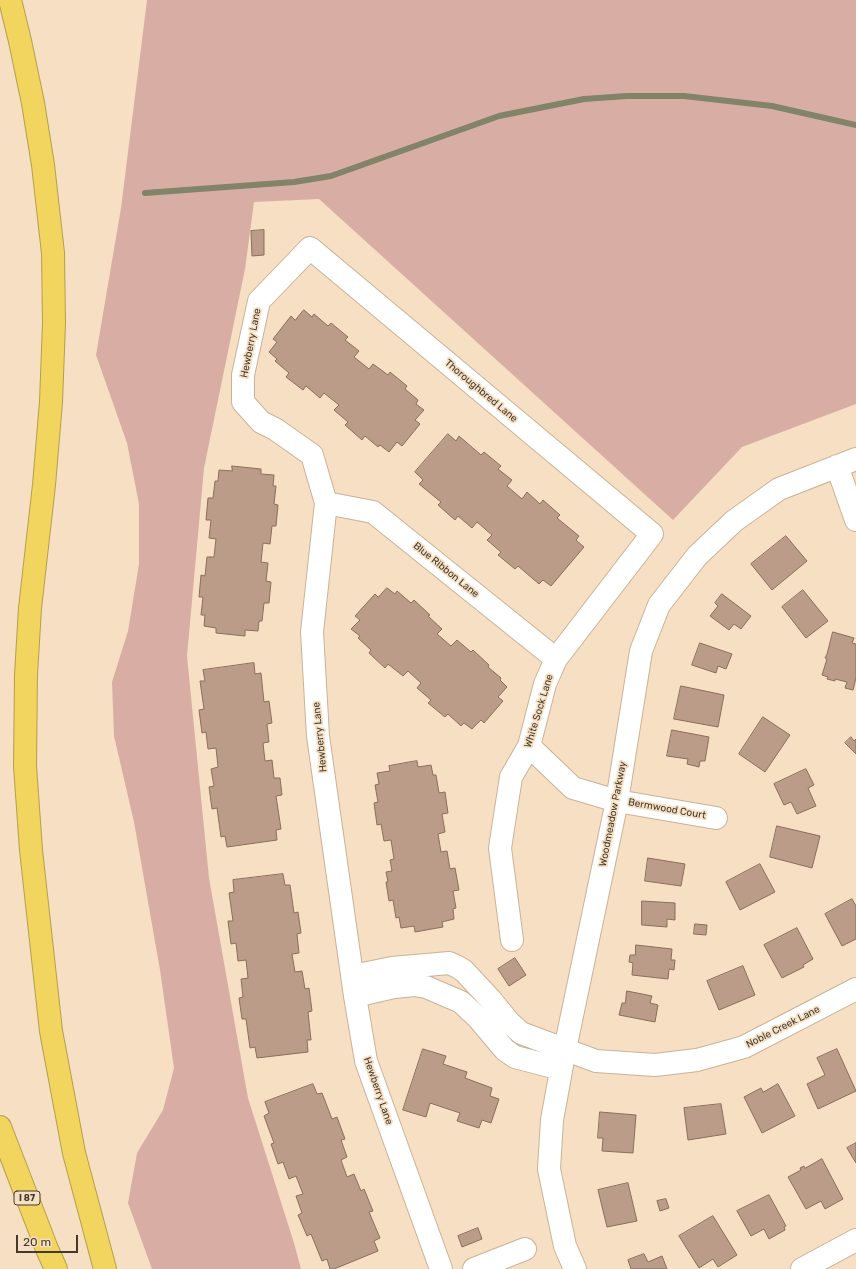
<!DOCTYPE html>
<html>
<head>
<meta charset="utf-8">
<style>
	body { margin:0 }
	#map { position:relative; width:856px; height:1269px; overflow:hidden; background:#f6dfc2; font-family:Rubik,sans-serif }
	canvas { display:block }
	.scale { position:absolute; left:16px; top:1235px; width:62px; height:18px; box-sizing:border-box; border:2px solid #423a2e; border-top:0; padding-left:5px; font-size:12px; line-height:14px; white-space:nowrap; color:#423a2e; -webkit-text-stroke:3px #f6dfc2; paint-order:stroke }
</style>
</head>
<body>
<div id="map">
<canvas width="856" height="1269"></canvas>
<div class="scale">20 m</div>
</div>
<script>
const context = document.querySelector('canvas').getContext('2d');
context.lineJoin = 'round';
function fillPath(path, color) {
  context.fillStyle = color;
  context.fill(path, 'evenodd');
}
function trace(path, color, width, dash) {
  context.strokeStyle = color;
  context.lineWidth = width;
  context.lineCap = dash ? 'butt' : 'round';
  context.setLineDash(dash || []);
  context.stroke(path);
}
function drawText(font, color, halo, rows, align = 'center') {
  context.font = font + ' Rubik,sans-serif';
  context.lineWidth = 3.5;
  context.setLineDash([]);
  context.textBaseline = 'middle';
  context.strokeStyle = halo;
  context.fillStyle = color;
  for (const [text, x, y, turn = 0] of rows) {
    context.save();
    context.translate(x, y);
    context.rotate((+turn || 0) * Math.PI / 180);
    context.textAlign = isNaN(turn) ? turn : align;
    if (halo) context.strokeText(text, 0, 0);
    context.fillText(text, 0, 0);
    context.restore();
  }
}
fillPath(new Path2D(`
	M147 0H856V404L742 447 673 520 319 199 254 202 245 269 204 468 187 656 209 878 248 1098 294 1243 301 1269H152L128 1203 137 1153 163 1110 174 1068 160 970 134 822 114 736 112 682 128 631 139 564V504L127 443 96 355 121 208Z`), '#d8aea4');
trace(new Path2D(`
	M145 193 294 182 331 176 499 116 584 99 627 96H684L772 106 856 125`), '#818466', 6);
const building = new Path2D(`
	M264 230V255L252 256 251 231Z
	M304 310 312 317 314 314 328 326 331 323 348 337 345 340 359 351 354 357 369 369 373 364 388 375 390 372 407 386 405 389 418 400 416 404 424 410 415 420 420 424 402 446 397 442 389 452 380 445 378 447 365 436 362 440 345 425 348 422 334 410 339 405 324 393 320 398 306 386 303 390 286 377 289 373 275 361 277 359 269 352 277 342 273 339 291 316 295 320Z
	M448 434 456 441 459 436 481 455 484 452 501 466 498 469 512 480 507 486 522 499 527 492 540 504 543 500 560 515 557 518 579 536 576 540 584 547 551 586 543 580 539 584 518 566 515 569 498 555 501 552 487 540 492 535 477 522 472 528 458 516 455 520 438 505 441 502 419 484 423 480 415 472Z
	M232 466 261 469V474L274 475 273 486H276L274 504 278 505 276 526H272L270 544 263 543 261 562 268 563 266 581 271 582 269 603H264L262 621H259L258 631 245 630V636L216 633V628L204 626 205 615H201L203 597H199L201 575 205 576 207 557H214L216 539 209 538 211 520H206L208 498H213L215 481H218L219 470 232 471Z
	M786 536 807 561 772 590 751 564Z
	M387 588 395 594 397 591 411 603 414 600 430 615 428 616 442 629 437 634 451 646 457 640 471 652 473 650 489 665 488 667 501 678 500 680 507 687 498 697 503 701 484 723 481 720 472 729 464 723 461 726 448 714 445 717 428 703 431 700 417 688 421 683 408 671 403 676 388 664 385 668 369 653 371 650 358 638 360 636 351 629 360 620 355 616 375 594 378 597Z
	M803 590 828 621 806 638 782 607Z
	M722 594 751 616 741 629 734 624 729 630 710 616 718 606 715 603Z
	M833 632 854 638 852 643 856 644V678L853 690 845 688 847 682 835 679V681L827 679 828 677 822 675 827 659 825 658 827 654Z
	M700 643 732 654 726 669 718 666 716 673 692 665Z
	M254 663 255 674 261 673 264 702 269 701 272 723 267 724 269 742 263 743 265 761 272 760 274 778H280L282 795 276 796 281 829 276 830 277 840 227 847 225 836 221 837 217 808 212 809 209 787 214 786 211 769 218 767 216 748 208 749 206 732 202 733 199 710 204 709 200 681H205L203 670Z
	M681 686 724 695 718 727 674 719Z
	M763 717 790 735 765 772 739 754Z
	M672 730 709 737 705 761H700L699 767 687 764 688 759 667 756Z
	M851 737 854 741 856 739V754L845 743Z
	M417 761 418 767 431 765 433 775H436L439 793 445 792 448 813 442 814 445 832 438 834 441 852 447 851 450 869 455 868 459 890 453 891 456 908 453 909 454 919 442 922 443 927 415 932 414 926 401 928 399 917 396 918 393 900 389 901 386 882H388L386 872 392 871 390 860 394 859 391 840 384 841 381 824 377 825 374 803 378 802 375 785 379 784 377 773 390 771 389 766Z
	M806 769 814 785 808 788 816 806 797 814 791 802 784 805 774 784Z
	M777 826 820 836 812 868 770 857Z
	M648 858 685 864 681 886 645 881Z
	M760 864 775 892 740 910 726 882Z
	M283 874 285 885H290L294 913 298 912 301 933 297 934 299 953 292 954 295 972 302 971 305 989 309 988 312 1011 308 1012 311 1040H307L308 1052 257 1058 255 1047 250 1048 246 1019H242L239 998 243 997 241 979 248 978 246 960 238 961 236 943 231 944 228 921H233L229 893 234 892 233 880Z
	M852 899 856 906V939L842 946 825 914Z
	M642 901 675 903V920L667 919V927L642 925Z
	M695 924 707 925 706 935 694 934Z
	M797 928 813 959 803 965 804 967 782 978 764 945Z
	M636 945 672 949 671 960H675L674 970 669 969 668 979 632 975 633 963 629 962 630 955H635Z
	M515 958 526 975 509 986 498 969Z
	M743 966 755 995 719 1010 707 981Z
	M627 991 652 996 650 1003 658 1005 655 1022 619 1015 622 1003H625Z
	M423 1049 446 1056 443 1064 467 1072 465 1078 492 1088 490 1096 499 1099 491 1123 482 1120 479 1128 457 1121 460 1113 430 1103 426 1117 403 1110Z
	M837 1049 856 1091 818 1109 807 1084 825 1075 817 1058Z
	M313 1084 317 1094 322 1093 332 1119 337 1117 345 1139 341 1140 347 1157 341 1160 347 1177 354 1174 361 1191 364 1189 373 1211 369 1212 380 1238 374 1241 378 1251 334 1269H330L327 1259 322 1261 311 1234 307 1236 298 1215 302 1213 296 1196 303 1194 296 1176 289 1179 283 1162 278 1164 271 1144 274 1143 264 1116 269 1113 265 1102Z
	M778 1084 795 1116 762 1133 744 1097 761 1088 763 1092Z
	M721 1104 726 1134 688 1140 684 1108Z
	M600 1112 636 1115 633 1153 602 1151 603 1138H598Z
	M856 1143V1163L847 1148Z
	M822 1159 843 1199 825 1209 821 1201 806 1209 788 1177 801 1170 800 1168 804 1166 805 1168Z
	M628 1183 637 1221 607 1227 598 1190Z
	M769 1195 786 1226 784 1227 785 1230 769 1239 764 1229 751 1236 737 1211Z
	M666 1199 669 1208 660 1211 657 1201Z
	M713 1216 737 1255 718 1267 713 1259 699 1268 679 1236Z
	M478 1228 482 1239 462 1247 458 1236Z
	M644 1254 648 1262 662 1256 667 1269H631L628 1260Z`);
fillPath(building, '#bb9c88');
trace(building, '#8a6e5b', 1);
const minor = new Path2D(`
	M837 466 856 520
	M326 503 373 512 556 659
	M529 746 573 788 617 801 716 818
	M353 976 392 968 449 963 458 967 464 971 491 1000 509 1022 521 1033 596 1061 655 1065 697 1060 744 1047 856 989
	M355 996 394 987 414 985 426 987 461 1002 478 1018 505 1050 515 1057 561 1069
	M441 1269 366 1061 355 996 318 736 312 632 326 503 312 455 275 429 261 422 243 402V375L259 301 310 248 652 534 556 659 545 684 529 746 511 777 500 848 512 940
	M474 1269 525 1249
	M575 1269 565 1246 549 1169 552 1120 565 1049 617 801 641 651 659 605 697 556 734 521 779 489 856 459
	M802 1269 856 1240`);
const motorway = new Path2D(`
	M10 0 20 41 33 103 43 165 53 253 54 323 51 402 44 485 30 608 26 675 25 766 31 850 51 1031 74 1153 105 1269
	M0 1127 47 1249 56 1269`);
trace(minor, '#c9b397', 24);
trace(motorway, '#b49f4d', 24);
trace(minor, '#fff', 22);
trace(motorway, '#f2d55e', 22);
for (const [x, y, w] of [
	[27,1198,26]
]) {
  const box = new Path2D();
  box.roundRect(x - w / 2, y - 7, w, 14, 3);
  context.fillStyle = '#f6dfc2';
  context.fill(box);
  trace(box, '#423a2e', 1);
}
drawText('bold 9px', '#423a2e', null, [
	["I 87",27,1198]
]);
drawText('10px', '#423a2e', '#f6dfc2', [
	["Hewberry Lane",251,343,-79],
	["Thoroughbred Lane",481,391,40],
	["Blue Ribbon Lane",446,570,39],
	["White Sock Lane",539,711,-73],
	["Hewberry Lane",320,737,-96],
	["Bermwood Court",667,809,10],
	["Woodmeadow Parkway",613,814,-79],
	["Noble Creek Lane",783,1027,-27],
	["Hewberry Lane",378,1091,71]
]);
</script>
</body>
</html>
